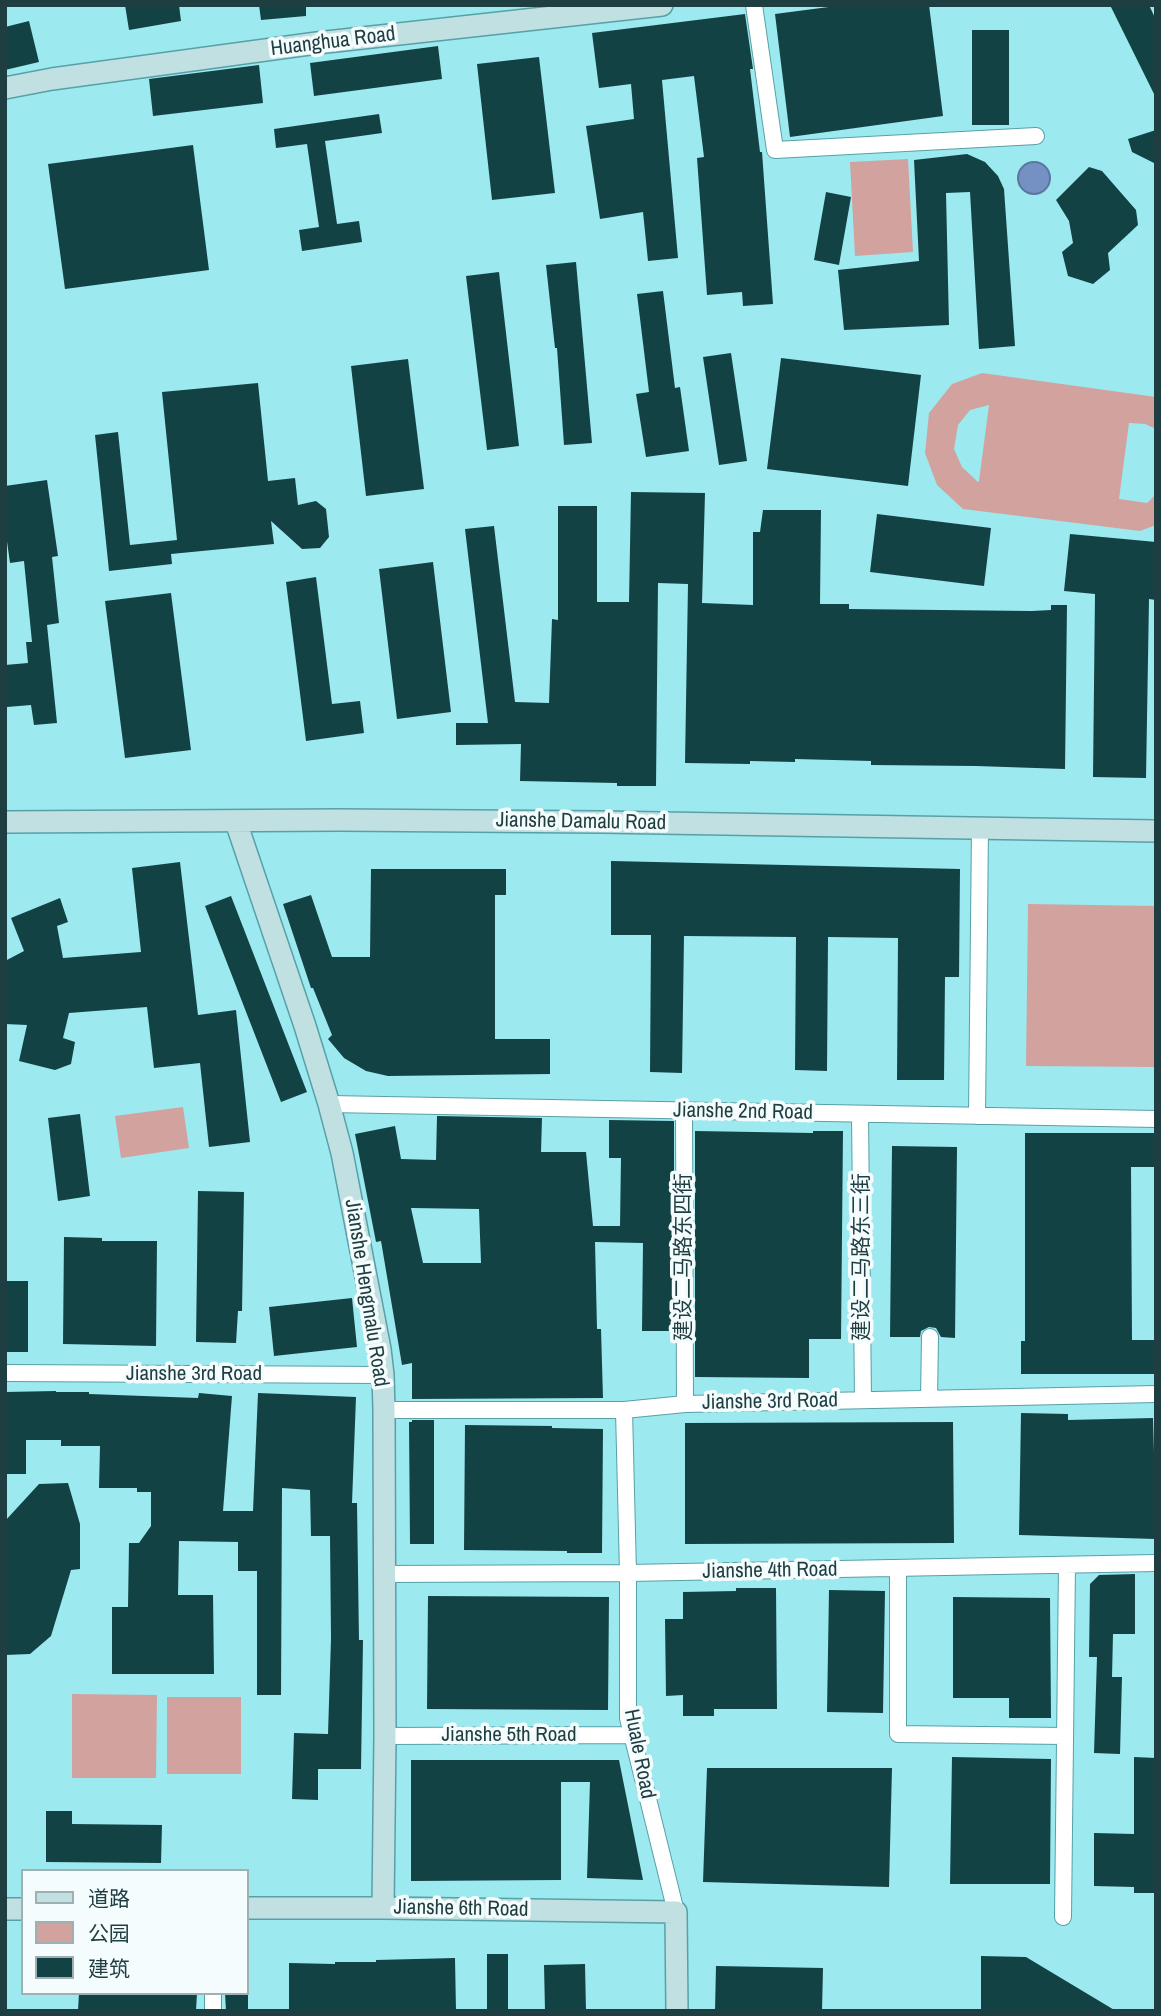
<!DOCTYPE html>
<html>
<head>
<meta charset="utf-8">
<style>
	body { margin:0 }
	#map { position:relative; width:1161px; height:2016px; overflow:hidden; background:#9de9f0; font-family:"Archivo Narrow","Noto Sans SC",sans-serif }
	canvas { display:block }
	.frame { position:absolute; inset:0; border:7px solid #1f3e41; pointer-events:none }
	.legend { position:absolute; left:21px; top:1869px; width:228px; height:126px; box-sizing:border-box; background:#f5fcfd; border:2px solid #9fb0b2; margin:0; padding:9px 12px; list-style:none; font-size:21px; color:#1f3e41 }
	.legend li { display:flex; align-items:center; gap:14px; height:35px }
	.legend b { width:35px; border:2px solid #9fb0b2 }
</style>
</head>
<body>
<div id="map">
<canvas width="1161" height="2016"></canvas>
<div class="frame"></div>
<ul class="legend">
<li><b style="height:9px;background:#c1e0e2"></b>道路</li>
<li><b style="height:19px;background:#d2a29f"></b>公园</li>
<li><b style="height:19px;background:#134245"></b>建筑</li>
</ul>
</div>
<script>
const context = document.querySelector('canvas').getContext('2d');
context.lineJoin = 'round';
function fillPath(path, color) {
  context.fillStyle = color;
  context.fill(path, 'evenodd');
}
function trace(path, color, width, dash) {
  context.strokeStyle = color;
  context.lineWidth = width;
  context.lineCap = dash ? 'butt' : 'round';
  context.setLineDash(dash || []);
  context.stroke(path);
}
function drawText(font, color, halo, rows, align = 'center') {
  context.font = font + ' "Archivo Narrow","Noto Sans SC",sans-serif';
  context.lineWidth = 7;
  context.setLineDash([]);
  context.textBaseline = 'middle';
  context.strokeStyle = halo;
  context.fillStyle = color;
  for (const [text, x, y, turn = 0] of rows) {
    context.save();
    context.translate(x, y);
    context.rotate((+turn || 0) * Math.PI / 180);
    context.textAlign = isNaN(turn) ? turn : align;
    if (halo) context.strokeText(text, 0, 0);
    context.fillText(text, 0, 0);
    context.restore();
  }
}
fillPath(new Path2D(`
	M908 159 913 252 855 256 850 162Z
	M982 373 1156 397V429L1145 424 1129 423 1119 499 1147 503 1156 494V525L1140 531 963 509 937 485 925 453 929 413 952 384ZM989 405 979 481 978 482 962 467 954 449 958 425 970 410Z
	M1028 904 1156 906V1067L1026 1066Z
	M183 1107 189 1148 121 1158 115 1116Z
	M72 1694 157 1695 156 1778H72Z
	M167 1697H241V1774H167Z`), '#d2a29f');
const water = new Path2D(`
	M1018 178a16 16 0 1 1 32 0a16 16 0 1 1-32 0Z`);
fillPath(water, '#7590c3');
trace(water, '#5b779c', 2);
fillPath(new Path2D(`
	M125 5H179L181 21 129 30Z
	M259 5H306V16L261 20Z
	M844 5H929L943 116 790 137 775 14Z
	M1110 5H1149L1156 20V98Z
	M745 14 753 69H750L760 152H762L773 304 743 306 742 292 707 295 697 158 704 157 694 76 662 80 678 258 648 261 643 212 600 219 586 126 634 119 631 84 599 88 592 33Z
	M29 21 39 62 5 70V27Z
	M972 30H1009V125H972Z
	M438 46 442 79 314 96 310 63Z
	M539 57 555 193 492 200 477 64Z
	M259 65 263 103 153 116 149 79Z
	M379 114 382 133 325 141 337 224 359 221 362 242 302 251 299 230 319 227 307 144 276 148 274 129Z
	M1156 130V164L1132 152 1128 139Z
	M193 145 209 270 65 289 48 164Z
	M967 154 985 162 998 176 1004 189 1015 346 979 349 970 192 946 193 949 325 844 330 838 270 919 261 914 160Z
	M1089 167 1102 171 1136 210 1138 225 1108 253 1110 270 1093 284 1068 276 1062 252 1073 243 1069 221 1056 200Z
	M826 192 851 197 839 265 814 260Z
	M576 262 592 443 564 445 557 348H555L546 265Z
	M499 272 519 446 487 450 466 276Z
	M663 291 675 388 680 387 689 451 646 457 636 394 649 392 637 294Z
	M731 353 747 461 719 465 703 357Z
	M781 358 921 375 908 486 767 469Z
	M408 359 424 489 366 496 351 366Z
	M258 383 268 481 295 478 298 505 316 501 326 509 329 537 320 548 302 549 271 521 274 544 171 554 172 564 109 571 95 435 118 432 130 545 177 540 162 392Z
	M47 480 58 556 52 557 59 623 47 625 57 723 34 725 31 705 7 707 5 665 28 663 26 642H32L24 561 10 563 5 527V486Z
	M631 492 705 493 702 603 753 605V532H760L763 510H821L820 604H849V609L1032 611 1051 610V605H1067L1065 769 976 766 871 765V761L795 759V762L750 761V764L685 763 688 584 658 583 656 786H617V783L520 781 521 744 456 745V723H488L465 529 494 526 515 702 549 703 552 619 558 620V506H597V602H629Z
	M877 514 991 528 984 586 870 572Z
	M1070 534 1156 542V600L1149 599 1146 778 1093 777 1095 594 1064 591Z
	M433 562 451 712 397 719 379 569Z
	M316 577 332 704 360 701 364 733 306 741 286 582Z
	M171 593 191 750 125 758 105 601Z
	M611 861 960 869 959 977H945L944 1080H897L898 938 828 937 827 1071 795 1070 796 937 684 936 682 1073 650 1072 651 935H611Z
	M180 862 198 1015 236 1010 250 1142 209 1147 200 1063 154 1068 147 1007 69 1013 63 1038 75 1042 71 1064 55 1070 19 1061 27 1025 5 1024V961L24 951 11 918 60 898 68 922 57 926 63 958 141 952 132 868Z
	M371 869H506V895H495V1039H550V1074L388 1076 366 1071 344 1058 328 1039 332 1035 313 988H311L283 904 311 895 332 957H370Z
	M231 896 307 1092 281 1102 205 906Z
	M80 1114 90 1196 58 1201 48 1118Z
	M437 1116 542 1118 541 1152H586L593 1226H620L621 1158H609V1120L674 1121V1331H642L643 1243 595 1242 597 1329H601L603 1398 412 1399V1363L402 1365 381 1241 376 1242 355 1134 395 1126 401 1159 436 1160ZM411 1208 479 1209 481 1263H423Z
	M695 1131 813 1133V1131H843L841 1339H809V1378L695 1377Z
	M1025 1133H1156V1167H1131L1132 1340H1156V1374H1021V1341H1025Z
	M892 1146 957 1147 955 1338 941 1337 936 1328 929 1327 921 1331 920 1337H890Z
	M198 1191 244 1192 242 1311H238L236 1343 196 1342Z
	M64 1237 102 1238V1241H157L156 1346 63 1344Z
	M5 1281H28V1352H5Z
	M352 1298 357 1347 274 1356 269 1307Z
	M56 1391V1392H89V1394L198 1398 199 1393 232 1396 223 1511H253L258 1393 356 1397 352 1503H357L359 1640H363L361 1769H318V1800L292 1799 294 1733 328 1734 331 1639 330 1536H311L310 1490 282 1488 281 1695H257V1571H238V1542L179 1541 178 1595H213L214 1674H112V1607H128L129 1543H139L151 1526V1492H137V1488H99L100 1446H61V1440H26V1474H5V1392Z
	M1021 1413 1068 1414V1420L1153 1418 1154 1453H1156V1539L1019 1535Z
	M412 1420H434V1544H410L409 1422H412Z
	M953 1422 954 1543 685 1544V1423Z
	M465 1425 552 1426V1428L603 1429 602 1553H567V1551L464 1550Z
	M68 1483 80 1524V1569L71 1570 51 1636 30 1654 5 1655V1521L39 1484Z
	M1135 1574V1634H1113L1112 1677H1122L1120 1754 1094 1753 1097 1657H1089L1090 1584 1099 1575Z
	M736 1588H776L777 1709H714V1716H683V1695L666 1696 665 1619H683V1592L736 1591Z
	M829 1590 885 1591 883 1713 827 1712Z
	M428 1596 609 1597 608 1710 427 1709Z
	M953 1597 1050 1598 1051 1718H1009V1698H953Z
	M952 1757 1051 1759 1050 1884H950Z
	M1134 1757 1156 1758V1893H1134V1887L1094 1886V1833L1134 1834Z
	M411 1760H619L643 1880 587 1878 590 1782H561V1880L411 1881Z
	M707 1768H892L889 1887 703 1882Z
	M46 1811H72V1824L162 1825 161 1863 46 1862Z
	M487 1954H508V2011H487Z
	M981 1956 1026 1957 1116 2011H981Z
	M455 1958 456 2011H289V1963L335 1964V1962H376V1960Z
	M585 1964 586 2011H545L544 1965Z
	M716 1966 823 1968 822 2011H715Z
	M79 1993H197L196 2011H78Z
	M225 1993H248V2011H226Z`), '#134245');
const street = new Path2D(`
	M754 5 775 150 1036 136
	M329 1104 1156 1119
	M684 1110 685 1404
	M860 1114 863 1400
	M977 1116 980 828
	M5 1373 383 1375
	M929 1399 930 1337
	M384 1410H624L685 1404 1156 1394
	M624 1410 628 1573V1718L676 1912
	M898 1568V1734L1065 1736
	M385 1574 628 1573 1156 1563
	M385 1736 632 1735
	M1063 1917 1067 1565
	M213 2011V1993`);
const secondary = new Path2D(`
	M5 88 52 79 317 43 662 5
	M5 822 339 820 600 822 1156 831
	M236 822 305 1026 329 1104 342 1153 380 1349 383 1375 384 1410 385 1736 383 1908
	M247 1908H383L676 1912 677 2011
	M5 1909H23`);
trace(street, '#56a1a7', 18);
trace(secondary, '#56a1a7', 24);
trace(street, '#fff', 16);
trace(secondary, '#c1e0e2', 21);
drawText('21px', '#1f3e41', '#f5fcfd', [
	["Huanghua Road",333,42,-7],
	["Jianshe Damalu Road",581,822,1],
	["Jianshe 2nd Road",743,1112,1],
	["建设二马路东四街",684,1257,-90],
	["建设二马路东三街",862,1257,-90],
	["Jianshe Hengmalu Road",366,1293,81],
	["Jianshe 3rd Road",194,1374],
	["Jianshe 3rd Road",770,1402,-1],
	["Jianshe 4th Road",770,1571,-1],
	["Jianshe 5th Road",509,1735],
	["Huale Road",639,1754,79],
	["Jianshe 6th Road",461,1909,1]
]);
</script>
</body>
</html>
